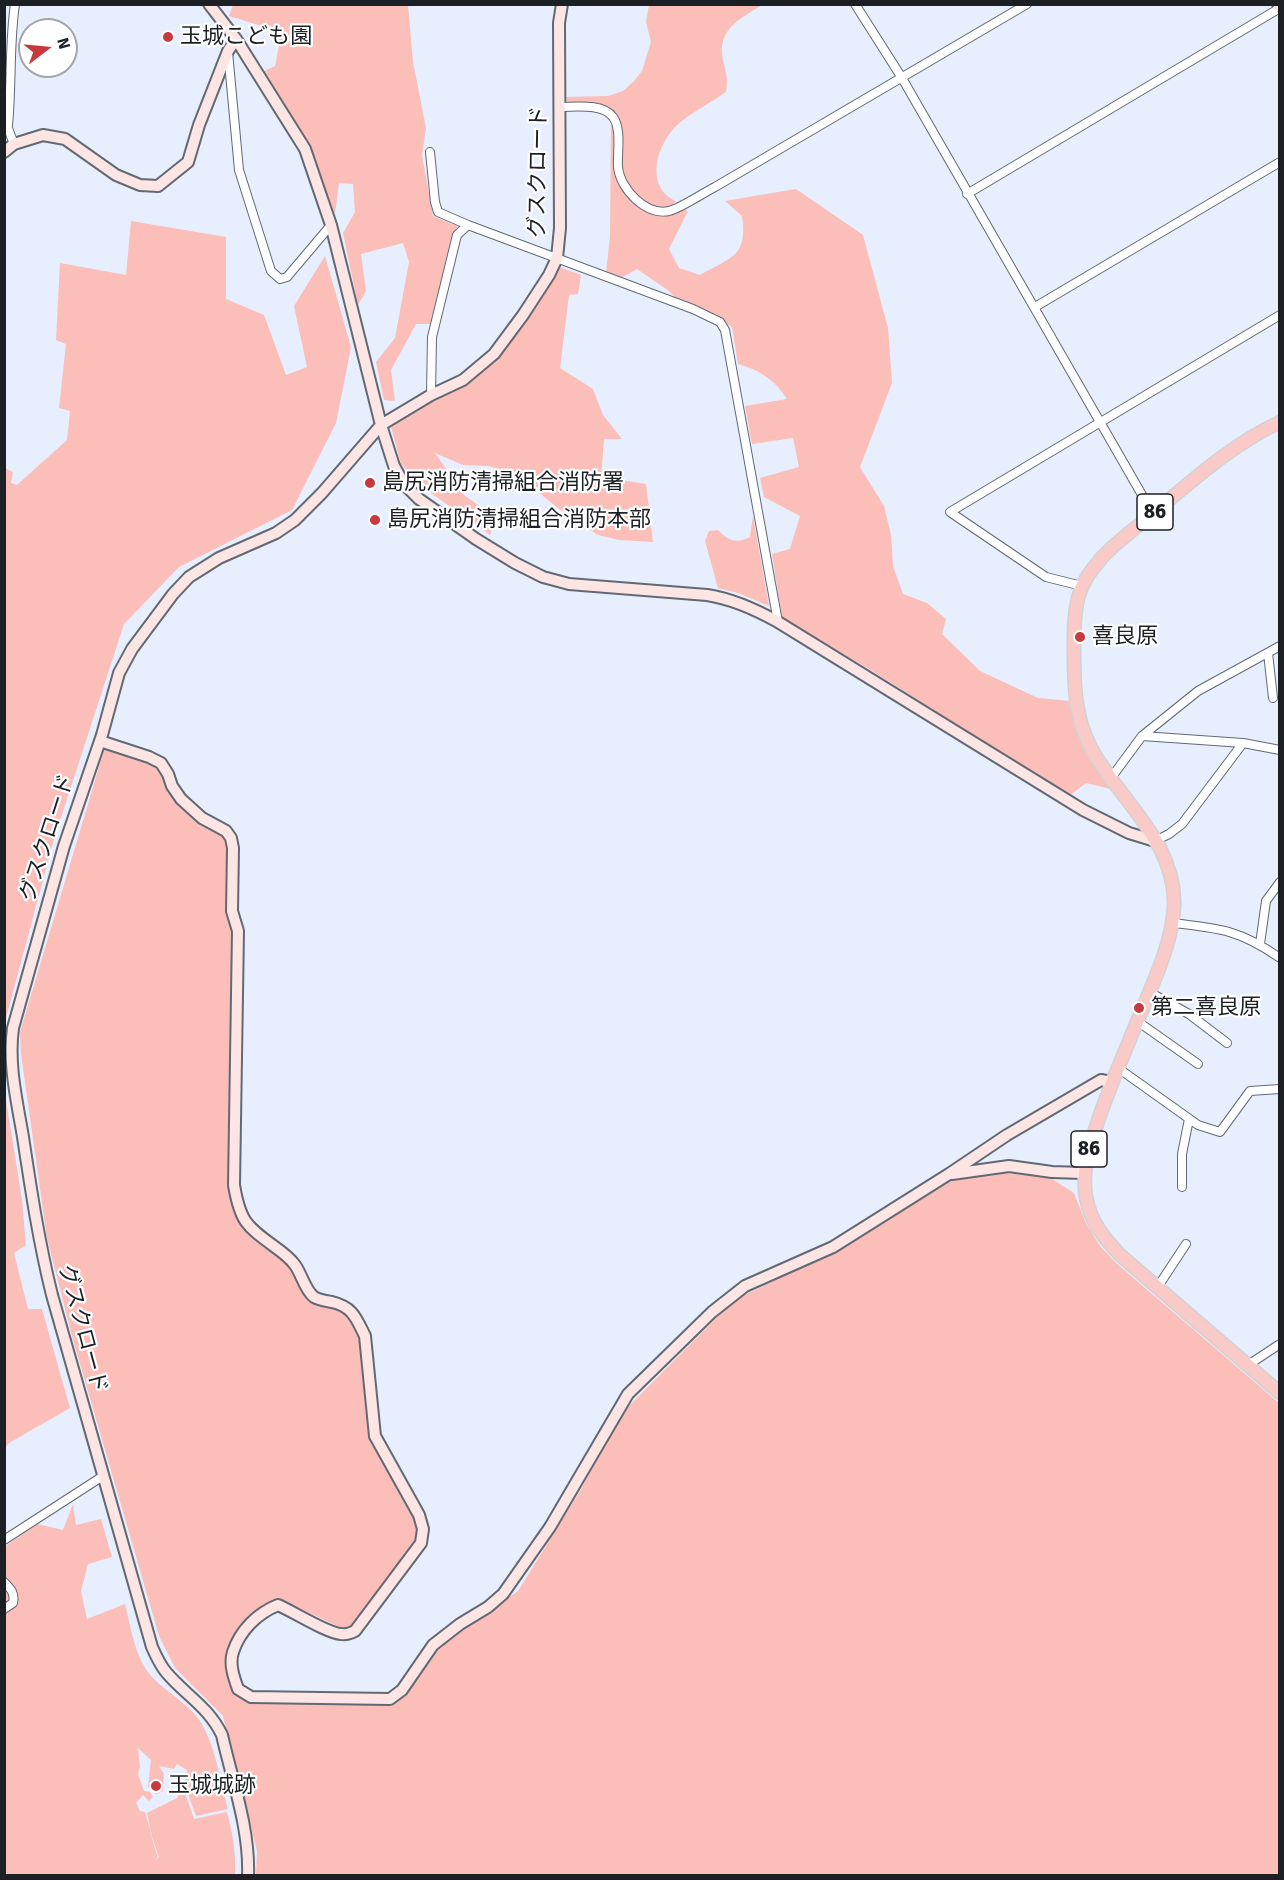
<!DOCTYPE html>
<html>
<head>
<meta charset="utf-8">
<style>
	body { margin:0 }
	#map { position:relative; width:1284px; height:1880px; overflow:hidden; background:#e7eefd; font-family:Signika,sans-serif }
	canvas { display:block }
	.frame { position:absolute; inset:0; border:6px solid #1c1f24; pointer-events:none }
	.north { position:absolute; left:18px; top:18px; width:60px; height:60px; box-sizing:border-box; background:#fff; border:2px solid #a4a5a7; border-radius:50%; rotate:74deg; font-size:16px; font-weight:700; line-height:24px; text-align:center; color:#1c1f24 }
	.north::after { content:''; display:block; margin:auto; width:21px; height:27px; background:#c8393d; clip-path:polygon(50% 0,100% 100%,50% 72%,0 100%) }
</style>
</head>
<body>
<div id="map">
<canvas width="1284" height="1880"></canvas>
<div class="frame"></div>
<div class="north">N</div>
</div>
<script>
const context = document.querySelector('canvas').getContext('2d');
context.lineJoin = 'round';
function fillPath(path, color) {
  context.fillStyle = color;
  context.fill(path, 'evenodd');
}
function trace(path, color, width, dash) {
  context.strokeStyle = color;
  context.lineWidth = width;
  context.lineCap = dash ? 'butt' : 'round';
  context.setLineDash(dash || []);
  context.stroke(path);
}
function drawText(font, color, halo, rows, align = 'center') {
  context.font = font + ' Signika,"Noto Sans JP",sans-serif';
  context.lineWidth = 4.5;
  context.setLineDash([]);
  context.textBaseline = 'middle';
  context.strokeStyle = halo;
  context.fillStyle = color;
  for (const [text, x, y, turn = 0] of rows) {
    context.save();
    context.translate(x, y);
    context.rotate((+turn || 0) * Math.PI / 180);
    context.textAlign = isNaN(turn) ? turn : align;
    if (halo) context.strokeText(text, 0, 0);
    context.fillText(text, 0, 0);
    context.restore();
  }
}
fillPath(new Path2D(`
	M233 5H408L413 62 426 128 422 155 433 216 457 226 430 324H416L391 370 395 401 384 400 376 362 395 338 409 262 403 243 361 254 366 291 358 305 343 233 355 212 353 184 339 183 335 214 313 155 262 72 275 66 279 46 275 30 229 16Z
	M649 5H762C743 17 720 27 722 54 724 69 729 74 726 92 710 103 690 113 676 126 661 141 649 171 662 190 665 195 672 199 676 202 666 209 656 210 645 202 608 176 627 148 616 112L600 104 567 102 566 97 608 96 623 91 633 82 642 71 651 42 646 22Z
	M611 121C621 155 604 192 646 211 661 217 668 216 681 208L688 211 669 249 679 268 700 275C731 257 748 257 742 216L725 201 796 189 863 235 888 328 892 383 860 467 884 506 891 535 893 566 903 594 927 603 946 619 942 634 980 671 1038 698 1070 701 1085 749 1115 790 1086 783 1069 796 869 669 782 618 772 554 790 549 800 516 764 497 760 478 799 467 793 438 752 444 745 406 787 399C775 380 760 370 738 364L732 327 711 312 678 301 669 291 637 269 621 278 606 273 610 236Z
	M131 221 226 237V299L264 315 286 375 307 367 294 306 325 256 351 347 336 423 292 510 179 567 124 624 54 839 5 1022V468L13 472 11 483 17 485 67 440 70 411 59 408 66 344 56 340 60 263 126 275Z
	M559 267 581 275 578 294 569 295 560 368 593 389 603 415 622 439H604L601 477 646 484 653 542 619 540 598 535 558 508 518 476 489 466 463 465 435 453 464 495 496 518 490 535 421 486 401 464 391 427 433 401 474 380 504 351 534 307Z
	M753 516 769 606 738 593 718 588 705 541 709 531 718 530C729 541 735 544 750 537Z
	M105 747 158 765 169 792 195 818 228 837 233 926V1087L229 1195 240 1225 291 1263 310 1302 336 1309 353 1320 361 1343 365 1405 371 1444 407 1498 419 1530 413 1548 358 1623 344 1629 285 1602H271L256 1611 236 1632 226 1652 227 1674 237 1693 253 1701 388 1705 400 1698 441 1644 518 1591 580 1491 622 1413 734 1300 842 1248 936 1188 961 1176 1011 1172 1049 1177 1074 1193 1086 1223 1100 1246 1116 1263 1279 1403V1875H256L257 1851 223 1716 175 1668 159 1636 72 1336 47 1238 21 1054 20 1032Z
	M5 1093 22 1200 26 1245 14 1253 28 1309H42L70 1408 9 1443 5 1448Z
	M73 1504 76 1525 101 1519 112 1557 88 1564 81 1591 87 1619 125 1604C131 1628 135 1658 152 1677 167 1693 188 1703 200 1721 216 1747 220 1780 228 1809L196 1816 184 1783 187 1770 177 1764 174 1769 159 1766 164 1774 163 1791 156 1794 148 1787 151 1760 138 1748 140 1767 138 1774 144 1791 150 1792 153 1797 149 1801 143 1795 136 1803 140 1811 145 1812C150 1827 152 1842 158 1857L155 1861 159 1857 152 1837 147 1813 177 1798 183 1787 194 1819 227 1812C233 1834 236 1854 235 1875L5 1876V1549L7 1545 37 1524 63 1530Z`), '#fbbeb9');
const street = new Path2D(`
	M855 4 902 78 1153 514
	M228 52 239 170 271 271 280 279 287 277 331 225
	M560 107C575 107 603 103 613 117 622 129 617 153 618 167 620 189 646 216 669 211 681 208 703 193 715 187L1027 4
	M6 123 14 144
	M8 125C12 84 9 45 15 4
	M430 152 435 202 438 212 468 225
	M967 194 1280 8
	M1035 307 1280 162
	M431 395 432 337 457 235 468 225 693 309 720 322 725 330 778 622
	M1082 586 1046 577 950 512 1280 315
	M1268 653 1273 698
	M1142 736 1243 743
	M1111 778 1142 736 1198 691 1280 646
	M1155 841 1169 834 1182 824 1243 743 1280 750
	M1172 923C1219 928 1240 930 1280 958
	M1260 944 1266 901 1280 882
	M1149 992 1189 1014 1227 1043
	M1137 1021 1198 1064
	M1118 1068 1198 1125 1220 1132 1250 1091 1280 1089
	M1182 1187V1154L1189 1119
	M1157 1288 1186 1244
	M1248 1365 1280 1344
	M4 1540 103 1476
	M4 1582C11 1589 15 1593 13 1603L4 1609`);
const secondary = new Path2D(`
	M209 4 236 39 305 149 331 225 381 425 394 466 404 484 419 499 476 539 515 563 543 577 569 584 707 595C733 599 755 609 778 622L1083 810 1129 833 1155 841
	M1278 4 1280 7
	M4 152 14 144 43 135 65 139 116 175 140 185 158 186 188 162 199 125 228 51 236 39
	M100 741 149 757 161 763 168 774 172 786 181 799 202 818 226 831 231 838 233 848 232 911 238 931 234 1185C240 1221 246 1226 275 1247 282 1252 290 1258 295 1265 302 1275 305 1290 314 1297 319 1300 326 1301 332 1302 353 1307 356 1318 365 1336L375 1436 419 1515 423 1529 421 1543 355 1631C351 1633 346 1635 341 1634 327 1633 294 1612 278 1605 258 1613 240 1630 233 1652 229 1664 234 1678 238 1689L251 1697 390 1699 402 1690 433 1645 460 1624 488 1607 503 1594 550 1527 628 1394 712 1312 745 1286 833 1247 949 1174 1007 1135 1101 1080 1112 1082
	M952 1174 1009 1166 1052 1172 1084 1173
	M248 1876C250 1829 232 1780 222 1735 208 1706 185 1695 166 1672 160 1665 156 1656 152 1647L52 1295C39 1243 31 1190 23 1137 17 1101 8 1065 13 1028L64 846 102 735 119 673 132 649 173 594 189 577 219 558 276 533 295 520 322 493 381 425 431 395 463 380 494 354 523 315 549 275 557 258 560 228 559 23 562 4`);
const primary = new Path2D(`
	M1280 422C1233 444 1195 478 1156 511 1128 535 1088 560 1078 598 1074 614 1074 630 1074 647 1074 682 1074 716 1091 748 1119 800 1177 842 1174 907 1172 941 1157 974 1144 1005 1129 1042 1113 1078 1100 1115 1091 1142 1081 1167 1086 1197 1090 1221 1104 1238 1120 1255L1280 1393`);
trace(street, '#626975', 10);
trace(secondary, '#626975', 14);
trace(primary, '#d2d2d3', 15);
trace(street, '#fff', 8);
trace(secondary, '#fce5e3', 10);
trace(primary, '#f9cac7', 12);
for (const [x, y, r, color] of [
	[168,37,6,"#c8393d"],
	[370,483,6,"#c8393d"],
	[375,520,6,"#c8393d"],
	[1080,637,6,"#c8393d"],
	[1139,1008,6,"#c8393d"],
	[156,1786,6,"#c8393d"]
]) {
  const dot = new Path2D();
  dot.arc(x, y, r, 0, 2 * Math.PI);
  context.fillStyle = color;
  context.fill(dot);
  trace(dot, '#fff', 2);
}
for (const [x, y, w] of [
	[1155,512,36],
	[1089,1149,36]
]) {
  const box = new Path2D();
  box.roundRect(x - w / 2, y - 18, w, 36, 4.5);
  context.fillStyle = '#fff';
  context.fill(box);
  trace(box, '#1c1f24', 1.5);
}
drawText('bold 21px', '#1c1f24', null, [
	["86",1155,512],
	["86",1089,1149]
]);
drawText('22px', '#1c1f24', '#fff', [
	["玉城こども園",180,37],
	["島尻消防清掃組合消防署",382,483],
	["島尻消防清掃組合消防本部",387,520],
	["喜良原",1092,637],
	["第二喜良原",1151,1008],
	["玉城城跡",168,1786]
], 'left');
drawText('22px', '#1c1f24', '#fff', [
	["グスクロード",539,172,-89],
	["グスクロード",48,838,-72],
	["グスクロード",82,1329,75]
]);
</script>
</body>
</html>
